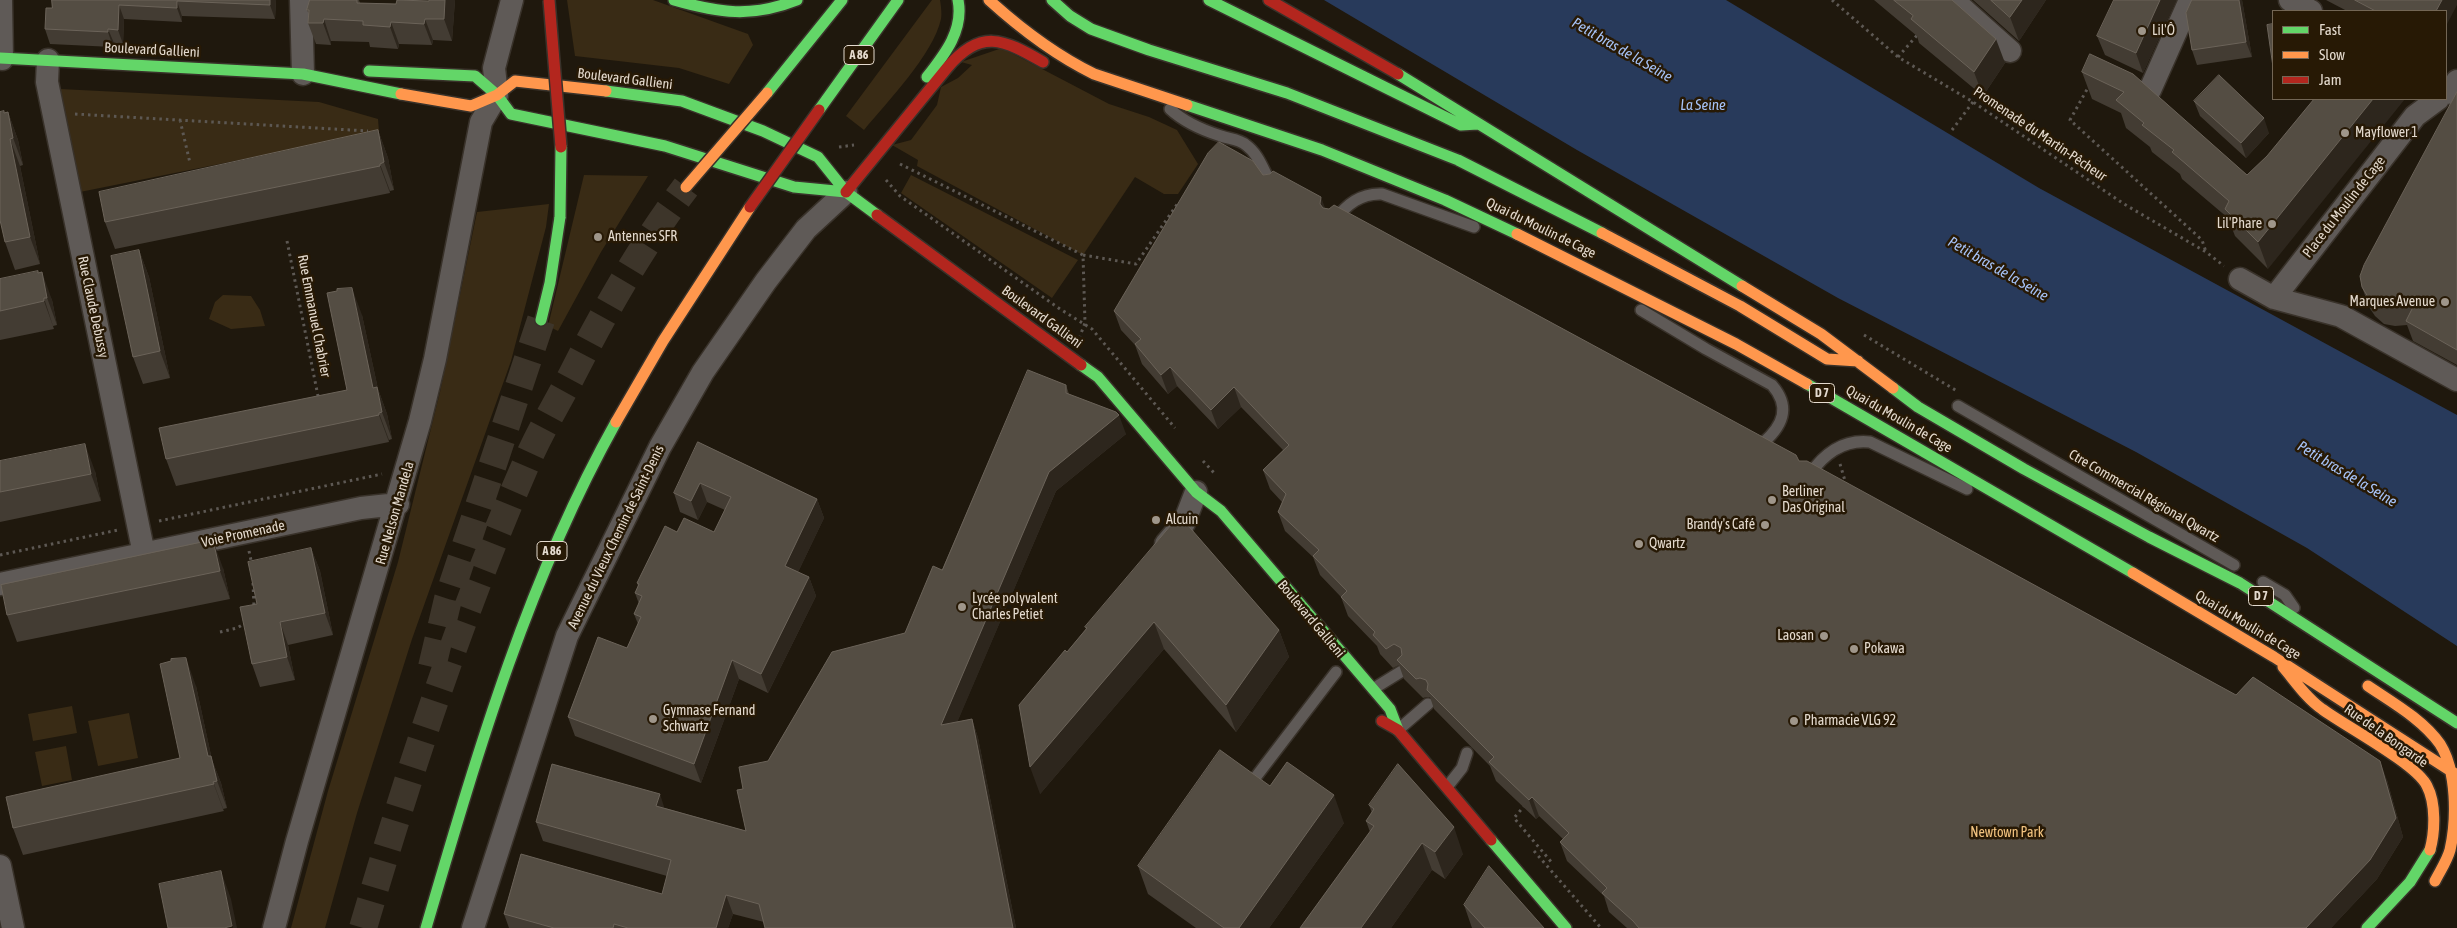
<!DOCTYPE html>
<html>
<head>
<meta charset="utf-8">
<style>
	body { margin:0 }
	#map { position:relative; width:2457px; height:928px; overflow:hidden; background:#1f180d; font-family:"Asap Condensed",sans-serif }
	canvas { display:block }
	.legend { position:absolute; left:2272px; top:10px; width:175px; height:90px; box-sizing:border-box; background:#271905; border:1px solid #736655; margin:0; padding:6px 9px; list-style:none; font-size:15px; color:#e4dace }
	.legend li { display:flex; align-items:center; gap:10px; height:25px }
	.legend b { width:25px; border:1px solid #736655 }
</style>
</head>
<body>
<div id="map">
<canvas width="2457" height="928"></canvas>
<ul class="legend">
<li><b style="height:6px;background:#63d668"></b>Fast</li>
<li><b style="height:6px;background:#ff974d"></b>Slow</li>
<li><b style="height:6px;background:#b3261e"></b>Jam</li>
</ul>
</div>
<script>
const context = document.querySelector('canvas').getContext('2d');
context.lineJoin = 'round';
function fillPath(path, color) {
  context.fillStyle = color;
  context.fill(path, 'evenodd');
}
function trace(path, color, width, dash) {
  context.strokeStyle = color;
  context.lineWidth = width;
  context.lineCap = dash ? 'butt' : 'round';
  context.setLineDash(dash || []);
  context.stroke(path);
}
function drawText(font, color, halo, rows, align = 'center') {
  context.font = font + ' "Asap Condensed",sans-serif';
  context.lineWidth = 5;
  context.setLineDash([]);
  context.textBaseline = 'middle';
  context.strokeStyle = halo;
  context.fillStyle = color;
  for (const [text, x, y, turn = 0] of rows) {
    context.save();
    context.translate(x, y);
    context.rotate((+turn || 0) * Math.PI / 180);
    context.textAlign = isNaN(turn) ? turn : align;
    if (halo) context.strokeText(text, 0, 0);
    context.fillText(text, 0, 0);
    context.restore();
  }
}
fillPath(new Path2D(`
	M567 0H653L748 34 753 45 729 84 679 68 575 56Z
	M932 0H940C941 6 942 14 941 19 933 55 887 102 864 130L846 116Z
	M1002 48 1109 104 1149 117 1177 130 1198 164 1178 194H1164L1135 177 1083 255 917 166 918 160 892 145 911 140 937 105 941 87 958 78 972 65 961 62Z
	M40 88 319 102 378 119 379 132 75 193Z
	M584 175 648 176 601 252 558 331 548 326Z
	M911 175 1078 260 1052 298 901 193Z
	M549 204 546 227 511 361 412 639 357 813 325 928H291L328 791 398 562 440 392 477 212Z
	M223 295 251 296 260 310 265 326 231 329 209 319 215 302Z
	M72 706 77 733 33 741 28 714Z
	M129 713 138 758 98 766 88 721Z
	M66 746 72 780 42 786 35 752Z`), '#392b15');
fillPath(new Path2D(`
	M1324 0H1726L2039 188 2457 415V646L2307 548 2136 452 1838 298 1577 150Z`), '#283a5b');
trace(new Path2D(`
	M432 667 448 599 541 320
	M363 928C409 772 460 615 525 466 538 435 556 405 572 375 605 310 642 245 686 187`), '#3d352a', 28, [28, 14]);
const lane = new Path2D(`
	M1170 109C1184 122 1202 130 1221 136 1229 139 1239 139 1246 145 1260 155 1264 173 1273 187
	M1334 221C1347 204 1361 193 1382 194L1474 227
	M1641 310 1706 349 1772 385C1791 407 1783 425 1764 442
	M1958 406 2234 565
	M1810 474C1824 454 1843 439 1870 442L1967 489
	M2263 582 2285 595 2294 608
	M1373 689 1402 671
	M1398 730 1428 704
	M1252 782 1336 672
	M1447 787 1462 768 1467 753`);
const street = new Path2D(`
	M1 0 2 59
	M301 0 303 74
	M1953 0 2010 51
	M2290 0 2311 11
	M48 60 47 82 144 554
	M2150 90 2190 0
	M2446 93 2455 87 2457 81
	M2240 279 2274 298 2341 316 2457 380
	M2274 298 2415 116 2438 99
	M1166 544 1184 523 1196 492
	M0 584 361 508 398 504
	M0 866 13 928
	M274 928 297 841 420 421 435 359 481 122 497 95 494 68 512 0
	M473 928 567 636 660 447 703 372 766 281 806 229 846 192`);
const fast = new Path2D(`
	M674 0C719 13 752 18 797 0
	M1052 0 1070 16 1091 29 1149 50 1287 93 1458 160 1602 233
	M1209 0 1461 125 1478 124
	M0 58 303 74 401 94
	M369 71 475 76 497 95 511 114 665 146 794 187 846 192
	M1398 74 1742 286
	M927 77C945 54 964 30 958 0
	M606 91 682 101 763 131 818 157 846 192 877 215
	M767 93 842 0
	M1187 105 1322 150 1445 200 1517 234
	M819 110 898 0
	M541 320 550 283 560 217
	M1081 365 1098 377 1196 492 1221 511 1390 709 1398 730
	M1807 384 2133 573
	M1893 388 1918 407 2024 469 2149 537 2240 583 2457 723
	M1491 840 1566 928
	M426 928C477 754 527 581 616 422
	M2367 928 2410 882 2430 850`);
const slow = new Path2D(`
	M989 0C1021 29 1055 55 1094 74L1187 105
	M401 94 471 106 497 95 515 81 606 91
	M1602 233 1740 306 1827 359 1858 361
	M1517 234 1736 344 1807 384
	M1742 286 1821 334 1893 388
	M616 422 663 341 750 207
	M2133 573 2274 657 2457 775
	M2283 667C2295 681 2307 699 2322 709 2345 726 2417 764 2427 786 2436 803 2435 832 2430 850
	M2368 686C2393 703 2422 719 2440 744 2457 771 2457 819 2450 850 2447 861 2440 871 2435 881`);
const jam = new Path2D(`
	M1269 0 1398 74
	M846 192 947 68C981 28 1003 39 1043 62
	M877 215 1081 365
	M1382 721 1398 730 1491 840`);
trace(lane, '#39322a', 14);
trace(street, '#39322a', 25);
trace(fast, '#39322a', 14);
trace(slow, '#39322a', 14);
trace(jam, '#39322a', 14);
trace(new Path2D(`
	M1832 0 1898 57 1973 102 2124 204 2206 252 2224 266
	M1898 57 1919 33
	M2090 84 2070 120 2202 240 2206 252
	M75 114 368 131
	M180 120 190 163
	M1952 130 1973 102
	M839 147 854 145
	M900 164 1083 255 1085 323 1080 336
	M886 180 900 196 1060 309 1092 329 1175 428
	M287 241 318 396
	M1083 255 1136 264 1178 203
	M1864 335 1957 391
	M1203 461 1216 475
	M1840 464 1846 484
	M159 521 382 474
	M249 551 252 565
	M0 555 118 530
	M253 583 254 607
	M220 632 237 628 247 622
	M1525 805 1514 818 1553 864
	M1534 851 1601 928`), '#5d5853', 3, [2.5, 4]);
trace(lane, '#5f5a57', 11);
trace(street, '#5f5a57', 22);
trace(fast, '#63d668', 11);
trace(slow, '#ff974d', 11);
trace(jam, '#b3261e', 11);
const fastBridge = new Path2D(`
	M560 217 561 147`);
const slowBridge = new Path2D(`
	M686 187 767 93`);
const jamBridge = new Path2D(`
	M549 0 561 147
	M750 207 819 110`);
trace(fastBridge, '#39322a', 14, []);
trace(slowBridge, '#39322a', 14, []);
trace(jamBridge, '#39322a', 14, []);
trace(fastBridge, '#63d668', 11);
trace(slowBridge, '#ff974d', 11);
trace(jamBridge, '#b3261e', 11);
fillPath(new Path2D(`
	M52 0H276L275 19 182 16V22L124 19 123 44 114 43 113 47 50 44 45 29 52 8Z
	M310 0H359L360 3 396 4 429 1V0H455L452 41 433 40 432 45 399 44 398 49 370 47 369 42 331 41V45L316 44 308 23 309 14 307 10Z
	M1874 0H1952L2005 63 1983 96 1919 43 1917 36Z
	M1973 0H2046L2019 41Z
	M2114 0H2176L2143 73 2105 55 2097 36Z
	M2242 0 2252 57 2197 65 2192 50Z
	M2326 0H2457L2446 11H2347Z
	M2090 54 2247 175 2268 269 2235 236 2228 218 2182 179 2180 174 2152 152 2150 147 2126 128 2121 113 2092 99 2082 72Z
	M2457 92V365L2413 341 2407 325 2395 326 2384 324 2375 316 2369 307 2362 287Z
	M2194 101 2269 133 2246 158 2200 116Z
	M8 112 18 140 23 165 20 166 40 264 15 270 5 242V113Z
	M378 130 388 158 394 190 390 191V193L115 249 105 222Z
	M1270 174 1325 208 1799 461 2387 780 2403 837 2377 879 2331 928H1627L1609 912 1604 896 1567 861 1560 842 1563 839 1539 816 1536 819 1496 781 1490 766 1434 709 1430 697H1427L1423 698 1404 679 1399 665 1393 668 1380 654 1377 646 1348 616 1341 597 1320 575 1313 557 1285 531 1278 512 1282 502 1270 489 1263 470 1283 450 1241 407 1218 429 1177 386 1168 394 1142 364 1135 345 1121 330 1114 311 1263 175Z
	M139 250 149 277 170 378 143 384 133 357Z
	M38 273 52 300 57 325 53 326 54 329 0 340V279Z
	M362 315 378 389 387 414 392 439 389 440V442L176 486 166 459 347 390Z
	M1066 385 1069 394 1126 434 1056 491 957 722 972 719 978 738 1016 928H765L764 922 733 914 728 928H509L504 914 662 894 667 876 543 841 536 822 665 808 746 831 743 789 768 761 905 633 942 570Z
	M698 442 817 499 824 518 798 572 809 577 816 596 768 693 739 679 701 783 575 736 568 717 627 648 638 624 634 614 639 604 635 593 638 586 637 583 677 532H714L725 510 707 502 698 520 680 512 674 493Z
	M0 461 95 471 101 501 0 522Z
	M1174 522 1279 630 1289 657 1236 732 1164 649 1040 794 1067 652 1086 629 1085 627Z
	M311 548 320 571 333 635 288 645 295 680 260 687 252 664 257 604Z
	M223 568 230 599 17 642 7 615Z
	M196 686 212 760 221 783 227 808 223 809 224 811 23 855 13 828 180 758Z
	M1270 786 1344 823 1269 928H1196L1148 894 1138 866Z
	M1369 805 1463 854 1445 879 1432 870 1391 928H1300L1370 832 1366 821 1372 813Z
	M1464 905 1544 928H1472Z`), '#433c33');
fillPath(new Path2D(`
	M270 0H276L275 19 270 5Z
	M445 0H455L452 41 444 19Z
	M2022 0H2046L2019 41 2010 17Z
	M2160 0H2176L2143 73 2136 53Z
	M2239 0H2242L2252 57 2246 42Z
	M2442 0H2457V5L2446 26V11H2436Z
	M177 1 182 16V22L177 8Z
	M119 5 124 19 123 44 118 30Z
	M324 19 331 41V45L323 23Z
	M425 19 433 40 432 45 424 24Z
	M391 22 399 44 398 49 390 27Z
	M108 29 114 43 113 47 108 32Z
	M1996 39 2005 63 1983 96 1974 72Z
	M2373 99H2405L2268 269 2258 242Z
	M8 112 18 140 23 165 4 113Z
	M2264 118 2269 133 2246 158 2241 143Z
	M378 130 388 158 394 190 384 162Z
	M10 139 20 166 40 264 30 237Z
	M380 164 390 191V193L380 166Z
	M1321 197 1328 216 1320 204Z
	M139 250 149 277 170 378 160 351Z
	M42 272 52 300 57 325 38 273Z
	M352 288 362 315 378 389 387 414 392 439 373 388Z
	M44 298 53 326 54 329 44 301Z
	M1170 367 1177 386 1168 394 1161 375Z
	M1234 387 1241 407 1218 429 1211 410Z
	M379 413 389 440V442L379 415Z
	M1119 415 1126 434 1056 491 948 744 941 725 1049 472Z
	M85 444 95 471 101 501 91 474Z
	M700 483 707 502 698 520 691 501Z
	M817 499 824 518 792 585 785 566Z
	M213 540 223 568 230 599 220 571Z
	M311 548 320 571 333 635 325 613Z
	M809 577 816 596 768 693 761 674Z
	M280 622 288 645 295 680 287 657Z
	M1154 622 1164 649 1040 794 1030 767Z
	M1279 630 1289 657 1236 732 1226 705Z
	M186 658 196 686 212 760 221 783 227 808 208 756Z
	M732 660 739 679 701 783 694 764Z
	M972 719 978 738 1016 928H1013Z
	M2380 761 2387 780 2403 837 2377 879 2331 928H2306Z
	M213 782 223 809 224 811 214 784Z
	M660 794 666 813 656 806Z
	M1334 795 1344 823 1269 928H1239Z
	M1532 797 1539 816 1536 819 1529 800Z
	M1454 827 1463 854 1445 879 1435 852Z
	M1422 843 1432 870 1391 928H1361Z
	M221 871 231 899 237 928H233L232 926Z
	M726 895 733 914 728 928H716Z`), '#2d261d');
const building = new Path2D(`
	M52 0H270V5L177 1V8L119 5 118 30 108 29V32L45 29 46 8H52Z
	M310 0H357V3L396 4 397 0 429 1V0H445L444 19H425L424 24 391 22 390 27 363 25V21L324 19 323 23H308L309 10H307Z
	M1894 0H1952L1996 39 1974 72 1911 19 1913 16Z
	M1991 0H2022L2010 17Z
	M2114 0H2160L2136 53 2097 36Z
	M2192 0H2239L2246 42 2192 50 2186 13Z
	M2355 0H2442L2436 11H2376Z
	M2273 24V67L2267 25Z
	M2090 54 2133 74 2247 175 2267 156 2314 99H2373L2258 242 2225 209 2229 201 2172 152 2174 150 2142 125 2144 123 2116 100 2124 92 2082 72Z
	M2219 75 2264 118 2241 143 2194 101Z
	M2457 92V350L2406 321 2414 305 2387 307 2377 304 2368 297 2362 287 2360 276 2364 265Z
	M4 111V113L8 112 13 138 10 139 30 237 5 242 0 220V112Z
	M378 130 384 162 380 164V166L105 222 99 192Z
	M1219 142 1253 161 1263 175 1270 174 1273 171 1321 197 1320 204 1323 208 1329 209 1334 205 1796 455 1799 461H1807L2236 695 2253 677 2380 761 2396 818 2370 860 2306 928H1639L1633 921 1602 893 1607 888 1560 842 1569 833 1532 797 1529 800 1489 762 1494 757 1427 690 1428 684 1426 680 1420 678 1416 679 1397 660 1402 655 1401 648 1394 644 1386 649 1373 635 1375 632 1341 597 1347 591 1313 556 1319 550 1278 512 1286 494 1263 470 1289 445 1234 387 1211 410 1170 367 1161 375 1135 344 1141 339 1114 311 1208 153Z
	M139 250 160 351 133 357 111 256Z
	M38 271V273L42 272 47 298H44V301L0 311V279Z
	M352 288 373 388 377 387 382 412 379 413V415L166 459 159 428 347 390 327 293 337 291V289Z
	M1028 370 1066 385V393L1116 412 1119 415 1049 472 941 725 972 719 1013 928H765L759 904 726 895 716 928H628L614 924 613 928H554L504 914 521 854 662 894 671 860 536 822 552 764 660 794 656 806 746 831 737 790 743 789 739 767 768 761 832 652 905 633 933 566 942 570Z
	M698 442 817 499 785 566 809 577 761 674 732 660 694 764 568 717 598 637 627 648 641 617 634 614 642 596 635 593 639 584 637 583 665 526 677 532 684 518 714 532 731 497 700 483 691 501 674 493Z
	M85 444 91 474 0 492V461Z
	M1174 522H1185L1279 630 1226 705 1154 622 1030 767 1019 705 1065 650 1067 652 1087 628 1085 627Z
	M213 540 220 571 7 615 1 585Z
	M311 548 325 613 280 622 287 657 252 664 240 607 257 604 248 562Z
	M186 658 208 756H211L217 781 213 782 214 784 13 828 6 797 180 758 160 664 171 661V659Z
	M1220 750 1270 786 1287 762 1334 795 1239 928H1224L1138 866Z
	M1398 764 1454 827 1435 852 1422 843 1361 928H1300L1374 826 1366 821 1374 809 1369 805Z
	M1489 866 1544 928H1485L1464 905Z
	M221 871 232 926 224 928H168L159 884Z`);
fillPath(building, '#544d43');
trace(building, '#6b6359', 1);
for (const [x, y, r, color] of [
	[2142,31,5,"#9f968a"],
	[2345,133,5,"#9f968a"],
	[2272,224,5,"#9f968a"],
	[598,237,5,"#9f968a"],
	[2445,302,5,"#9f968a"],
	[1772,500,5,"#9f968a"],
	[1156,520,5,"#9f968a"],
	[1765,525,5,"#9f968a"],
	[1639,544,5,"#9f968a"],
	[962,607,5,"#9f968a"],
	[1824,636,5,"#9f968a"],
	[1854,649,5,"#9f968a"],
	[653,719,5,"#9f968a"],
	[1794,721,5,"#9f968a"]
]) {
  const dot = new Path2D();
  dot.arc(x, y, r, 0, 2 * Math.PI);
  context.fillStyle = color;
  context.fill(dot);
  trace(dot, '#271905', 2);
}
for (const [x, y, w] of [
	[859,55,30],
	[1822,393,25],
	[552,551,30],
	[2261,596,25]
]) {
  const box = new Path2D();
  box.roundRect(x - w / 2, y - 9.5, w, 19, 4);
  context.fillStyle = '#271905';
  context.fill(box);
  trace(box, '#e4dace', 1);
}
drawText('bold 12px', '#e4dace', null, [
	["A 86",859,55],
	["D 7",1822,393],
	["A 86",552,551],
	["D 7",2261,596]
]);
drawText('14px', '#e4dace', '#271905', [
	["Lil'Ô",2152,31],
	["Mayflower 1",2355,133],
	["Lil'Phare",2262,224,"right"],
	["Antennes SFR",608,237],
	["Marques Avenue",2435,302,"right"],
	["Berliner",1782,492],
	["Das Original",1782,508],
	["Alcuin",1166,520],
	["Brandy's Café",1755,525,"right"],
	["Qwartz",1649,544],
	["Lycée polyvalent",972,599],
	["Charles Petiet",972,615],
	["Laosan",1814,636,"right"],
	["Pokawa",1864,649],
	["Gymnase Fernand",663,711],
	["Schwartz",663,727],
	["Pharmacie VLG 92",1804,721]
], 'left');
drawText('14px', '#e4dace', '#271905', [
	["Boulevard Gallieni",152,50,3],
	["Boulevard Gallieni",625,79,7],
	["Promenade du Martin-Pêcheur",2040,134,34],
	["Place du Moulin de Cage",2344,207,-52],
	["Quai du Moulin de Cage",1541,228,26],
	["Rue Claude Debussy",93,307,78],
	["Rue Emmanuel Chabrier",314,316,79],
	["Boulevard Gallieni",1042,317,36],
	["Quai du Moulin de Cage",1899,419,30],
	["Ctre Commercial Régional Qwartz",2144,496,30],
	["Rue Nelson Mandela",395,513,-74],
	["Voie Promenade",243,534,-12],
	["Avenue du Vieux Chemin de Saint-Denis",616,537,-64],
	["Boulevard Gallieni",1311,619,50],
	["Quai du Moulin de Cage",2248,625,31],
	["Rue de la Bongarde",2386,736,35]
]);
drawText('14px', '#f3c480', '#271905', [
	["Newtown Park",2007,833]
]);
drawText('italic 15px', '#a6c3f8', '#271905', [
	["Petit bras de la Seine",1622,50,30],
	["La Seine",1703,105],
	["Petit bras de la Seine",1998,269,30],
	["Petit bras de la Seine",2347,474,31]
]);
</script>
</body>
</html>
